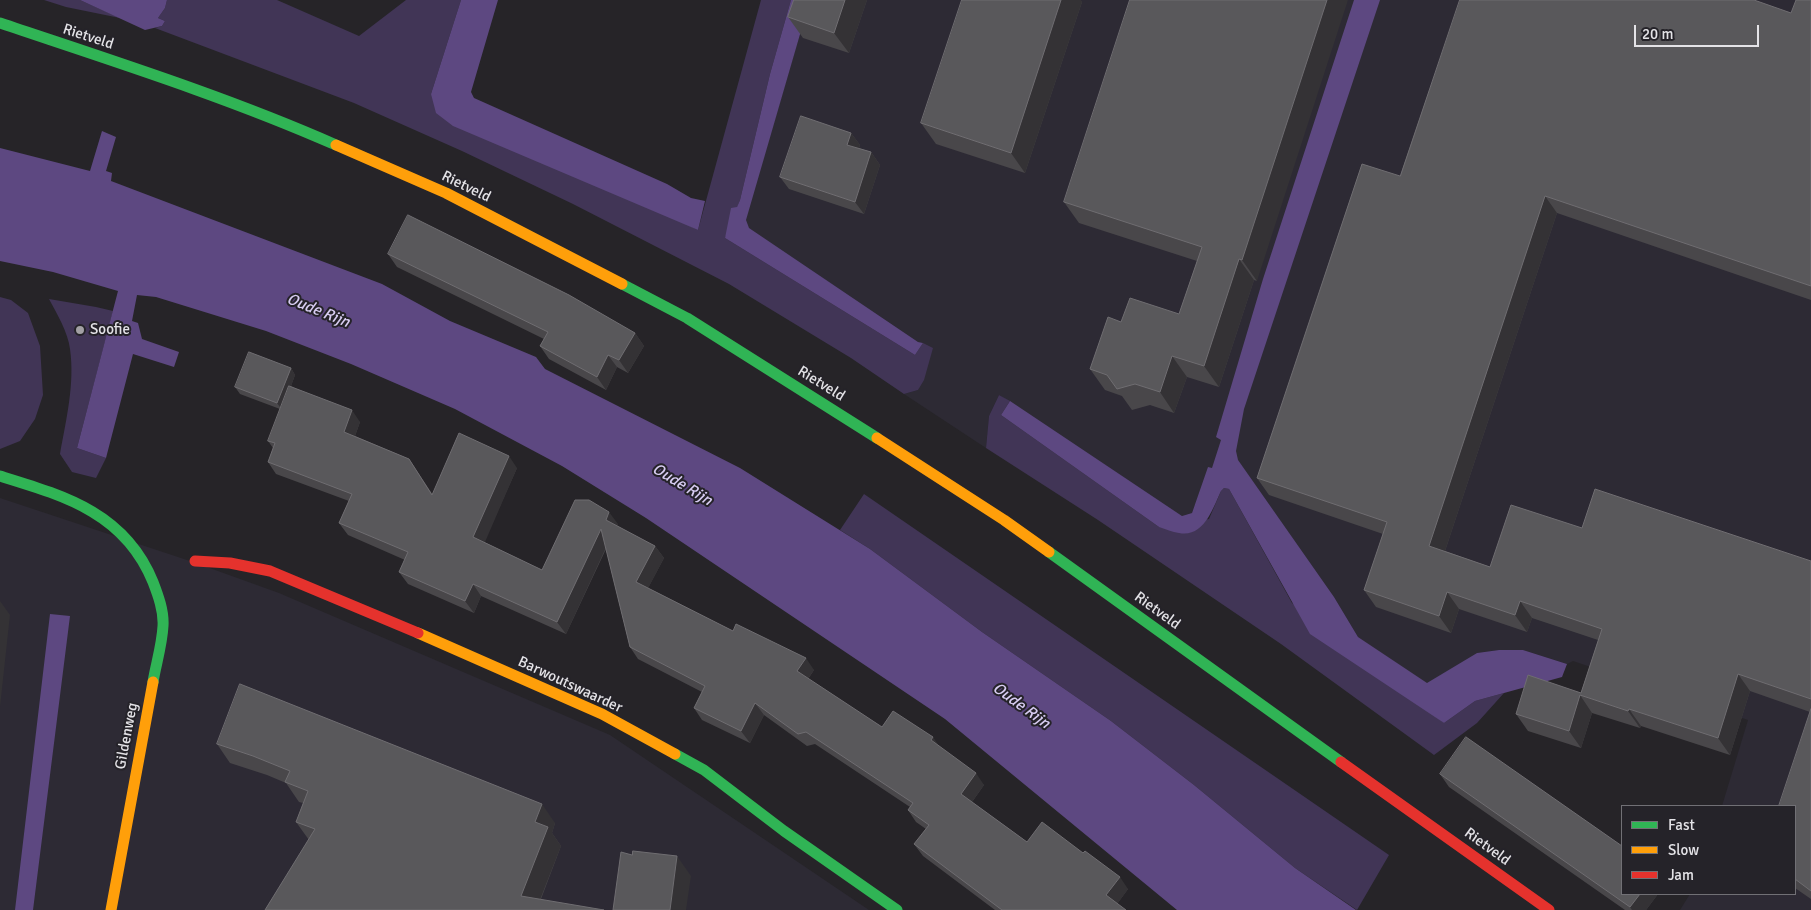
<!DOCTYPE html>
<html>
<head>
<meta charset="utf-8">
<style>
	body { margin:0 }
	#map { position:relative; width:1811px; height:910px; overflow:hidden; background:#262428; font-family:Signika,sans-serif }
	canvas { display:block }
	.legend { position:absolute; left:1621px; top:805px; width:175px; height:90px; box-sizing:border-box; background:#252329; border:1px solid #717075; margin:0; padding:6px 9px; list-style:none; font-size:15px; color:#e4e3e7 }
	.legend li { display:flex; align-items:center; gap:10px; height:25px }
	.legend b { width:25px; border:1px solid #717075 }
	.scale { position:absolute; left:1634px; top:25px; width:125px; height:22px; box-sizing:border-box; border:2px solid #e4e3e7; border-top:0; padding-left:6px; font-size:15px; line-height:18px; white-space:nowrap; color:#e4e3e7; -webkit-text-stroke:4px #252329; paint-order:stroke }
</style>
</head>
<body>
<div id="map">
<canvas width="1811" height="910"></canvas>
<ul class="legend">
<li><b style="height:6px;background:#30b455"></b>Fast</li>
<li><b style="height:6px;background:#ff9f0a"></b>Slow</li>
<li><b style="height:6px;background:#e5322d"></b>Jam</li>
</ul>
<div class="scale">20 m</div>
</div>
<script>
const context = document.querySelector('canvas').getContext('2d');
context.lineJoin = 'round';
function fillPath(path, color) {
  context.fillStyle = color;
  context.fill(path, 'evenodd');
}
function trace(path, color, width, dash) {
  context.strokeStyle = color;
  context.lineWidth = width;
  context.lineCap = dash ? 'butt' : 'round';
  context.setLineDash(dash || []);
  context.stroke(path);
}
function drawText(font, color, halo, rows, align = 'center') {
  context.font = font + ' Signika,sans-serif';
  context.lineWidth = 4;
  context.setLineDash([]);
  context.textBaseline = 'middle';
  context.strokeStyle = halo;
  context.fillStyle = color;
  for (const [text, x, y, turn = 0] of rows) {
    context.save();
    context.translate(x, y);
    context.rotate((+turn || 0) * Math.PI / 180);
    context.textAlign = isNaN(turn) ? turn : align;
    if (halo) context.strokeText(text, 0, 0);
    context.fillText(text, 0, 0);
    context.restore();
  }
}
fillPath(new Path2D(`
	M810 0H1811V910H1680L1690 894H1795V806H1722L1748 720 1573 661 1567 664 1523 650H1499L1477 653 1427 684 1358 637 1334 597 1238 461 1195 505 1192 513 1182 516 999 395 989 416 986 448 904 394 918 390 923 343 918 342 748 228 745 220Z
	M0 498 193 562 279 593 610 735 869 910H0Z`), '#2d2a34');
fillPath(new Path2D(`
	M44 0H80L120 18 66 7Z
	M167 0H277L359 36 406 0H461L431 94 698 230 761 0H791L770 74 740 200 725 238 915 355 923 343 933 348 924 380 918 390 904 394 851 358 729 284 573 204 462 151 354 103 155 28 162 26 165 21 158 18 165 8Z
	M0 297 11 300 28 313 40 346 43 395 35 419 20 441 0 449Z
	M49 299 96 307 113 311 77 448 106 458 96 478 72 472 60 454C66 420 75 384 70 349 68 332 57 314 49 299Z
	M999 395 1010 401 1001 415 1159 527 1209 519 1221 491 1224 488 1229 489 1292 603 1444 723 1475 701 1504 693 1477 723 1434 755 1281 644 1098 520 986 448 989 416Z
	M864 494 1389 855 1357 910 1295 868 1194 785 1111 721 982 632 870 549 840 530Z`), '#413556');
fillPath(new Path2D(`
	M80 0H167L165 8 158 18 165 21 162 26 145 30Z
	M461 0H498L471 92 474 98 667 184 691 198 705 201 698 230 453 126 436 113 431 94Z
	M791 0H810L746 220 749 228 918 342 923 343 915 355 725 238 731 208 737 207 740 200 770 74Z
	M1354 0H1380L1244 409 1236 451 1238 460 1334 597 1358 637 1427 683 1477 653 1499 650H1523L1567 664 1562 677 1475 701 1444 723 1310 634 1229 489 1224 488 1221 491C1213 508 1204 538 1179 533 1172 532 1166 529 1159 527L1001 415 1010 401 1182 516 1192 513 1208 467 1212 468 1221 440 1216 437 1263 279Z
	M102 131 116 137 106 171 112 173 111 181 382 284 450 321 536 357 545 369 740 468 870 549 982 632 1111 721 1194 785 1295 868 1356 910H1177L945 719 646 518 562 466 455 409 351 364 266 331 156 297 137 295 132 321 138 323 142 339 179 352 174 367 133 354 106 458 77 448 118 291 53 272 0 261V148L90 171Z
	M50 614 70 616 33 910H15Z`), '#5d4881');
trace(new Path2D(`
	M0 23C113 61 227 97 336 145
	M622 284 687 318 877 438
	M0 476C65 496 125 513 153 582 158 595 164 611 163 626 162 645 156 664 153 682
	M1049 552 1341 762
	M675 754 704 770 784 831 897 910`), '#30b455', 11);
trace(new Path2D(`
	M336 145 446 193 622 284
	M877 438 1004 520 1049 552
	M418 633 602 714 675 754
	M111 910 153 682`), '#ff9f0a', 11);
trace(new Path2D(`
	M195 561 230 563 270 571 418 633
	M1341 762 1549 910`), '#e5322d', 11);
fillPath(new Path2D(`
	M867 0 849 53 803 38 788 17Z
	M1130 0 1257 281 1254 280 1219 387 1187 377 1174 413 1150 405 1132 410 1122 396 1105 390 1090 369 1121 322 1179 314 1197 261 1079 223 1064 202Z
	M1811 0V300L1557 213 1445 551 1490 567 1582 528 1811 561V899L1795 888V806L1810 712 1750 691 1730 755 1641 726 1640 728 1592 713 1581 748 1528 731 1516 714 1581 693 1598 640 1532 618 1527 632 1459 609 1451 633 1376 607 1364 590 1383 534 1269 495 1257 478 1400 176 1791 13Z
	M1081 1 1082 2 1025 173 936 144 921 123Z
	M851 133 860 145 859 148 871 152 880 165 864 214 789 189 780 177Z
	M388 254 635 333 644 346 628 373 617 367 606 390 549 359 540 346 544 339 397 267Z
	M291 368 295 375 291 386 360 422 355 436 409 459 433 495 517 468 484 542 542 570 618 524 617 526 655 546 664 558 648 588 733 631 814 670 808 679 882 727 939 746 984 785 972 802 1027 842 1128 889 1117 904 1126 910H995L923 856 914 844 926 829 916 822 908 810 910 807 815 744 807 746 764 715 750 743 702 720 694 708 702 692 638 659 630 647 606 549 566 634 481 596 474 613 408 584 399 572 405 560 348 535 339 523 349 501 276 474 268 462 273 448 268 441 280 409 240 394 235 387Z
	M217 744 555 823 552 833 561 846 541 899 265 910 309 840 296 822 303 803 299 802 286 783 267 775 230 763Z
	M1440 774 1622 894H1658L1646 910H1625L1449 787Z`), '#49474a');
fillPath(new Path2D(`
	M845 0H867L849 53 834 33Z
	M1061 0H1081L1082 2 1025 173 1011 153Z
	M1327 0H1348L1257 281 1242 260Z
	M851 133 860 145 856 157 847 145Z
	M871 152 880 165 864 214 855 202Z
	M1545 196 1557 213 1441 563 1429 546Z
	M1239 259 1254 280 1219 387 1204 366Z
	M635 333 644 346 628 373 619 360Z
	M608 355 617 367 606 390 597 377Z
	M1172 356 1187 377 1174 413 1160 392Z
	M291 368 295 375 282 410 277 403Z
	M352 410 360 422 352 444 344 432Z
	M509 456 517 468 482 549 473 537Z
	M609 512 618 524 614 532 606 520Z
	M601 529 609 541 566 634 557 622Z
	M655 546 664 558 645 594 636 582Z
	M473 584 481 596 474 613 465 601Z
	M1447 592 1459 609 1451 633 1439 616Z
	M0 601 10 615 0 707Z
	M1520 601 1532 618 1527 632 1515 615Z
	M806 658 814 670 805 683 797 671Z
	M1738 674 1750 691 1730 755 1718 738Z
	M1580 695 1592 713 1581 748 1569 731Z
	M755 703 764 715 750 743 741 731Z
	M1629 709 1641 726 1640 728 1628 711Z
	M933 737 941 749 931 740Z
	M976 773 984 785 969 806 961 794Z
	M542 804 555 823 552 833 561 846 536 910 521 896 535 822Z
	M677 856 691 876 686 910H670Z
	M1120 877 1128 889 1115 907 1106 895Z
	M1640 894H1658L1646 910H1632L1630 907Z`), '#343235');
const building = new Path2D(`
	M794 0H845L834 33 788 17Z
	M962 0H1061L1011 153 921 123Z
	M1130 0H1327L1242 260 1239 259 1204 366 1172 356 1160 392 1135 384 1117 389 1107 375 1090 369 1108 317 1121 322 1130 298 1179 314 1202 247 1064 202Z
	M1460 0H1754L1791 13 1796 0H1811V286L1545 196 1429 546 1490 567 1511 505 1582 528 1595 489 1811 561V699L1738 674 1718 738 1629 709 1628 711 1580 695 1569 731 1516 714 1528 675 1581 693 1602 629 1520 601 1515 615 1447 592 1439 616 1364 590 1387 522 1257 478 1362 164 1400 176Z
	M801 116 851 133 847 145 871 152 855 202 780 177Z
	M408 215 569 295 635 333 619 360 608 355 597 377 540 346 548 332 388 254Z
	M249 352 291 368 277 403 235 387Z
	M289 386 352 410 344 432 409 459 432 495 459 433 509 456 473 537 542 570 575 500H589L609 512 606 520 655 546 636 582 733 631 736 624 806 658 797 671 882 727 893 711 933 737 931 740 976 773 961 794 1027 842 1042 822 1083 853 1085 851 1120 877 1106 895 1126 910H1002L914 844 929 825 908 810 913 803 806 732 798 734 755 703 741 731 694 708 705 686 630 647 601 529 557 622 473 584 465 601 399 572 408 552 339 523 352 494 268 462 275 443 268 441Z
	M240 684 542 804 535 822 548 827 521 896 604 910H265L315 829 296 822 308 791 285 782 290 771 253 756 217 744Z
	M1811 709V891L1795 879V806H1779Z
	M1466 737 1622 846V894H1640L1630 907 1440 774Z
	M633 851 677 856 670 910H613L621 852 632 855Z`);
fillPath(building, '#59585b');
trace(building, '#6f6d71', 1);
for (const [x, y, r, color] of [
	[80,330,5,"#a2a0a4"]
]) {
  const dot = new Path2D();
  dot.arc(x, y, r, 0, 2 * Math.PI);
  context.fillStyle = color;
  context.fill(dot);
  trace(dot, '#252329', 2);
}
drawText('15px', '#e4e3e7', '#252329', [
	["Rietveld",88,37,18],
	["Rietveld",466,187,26],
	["Rietveld",821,384,32],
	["Rietveld",1157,611,36],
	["Barwoutswaarder",570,685,25],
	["Gildenweg",127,736,-79],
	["Rietveld",1487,847,36]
]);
drawText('15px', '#e4e3e7', '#252329', [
	["Soofie",90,330]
], 'left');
drawText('italic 16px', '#d7ccf1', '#252329', [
	["Oude Rijn",318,311,22],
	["Oude Rijn",682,485,31],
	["Oude Rijn",1021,706,36]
]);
</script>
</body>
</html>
